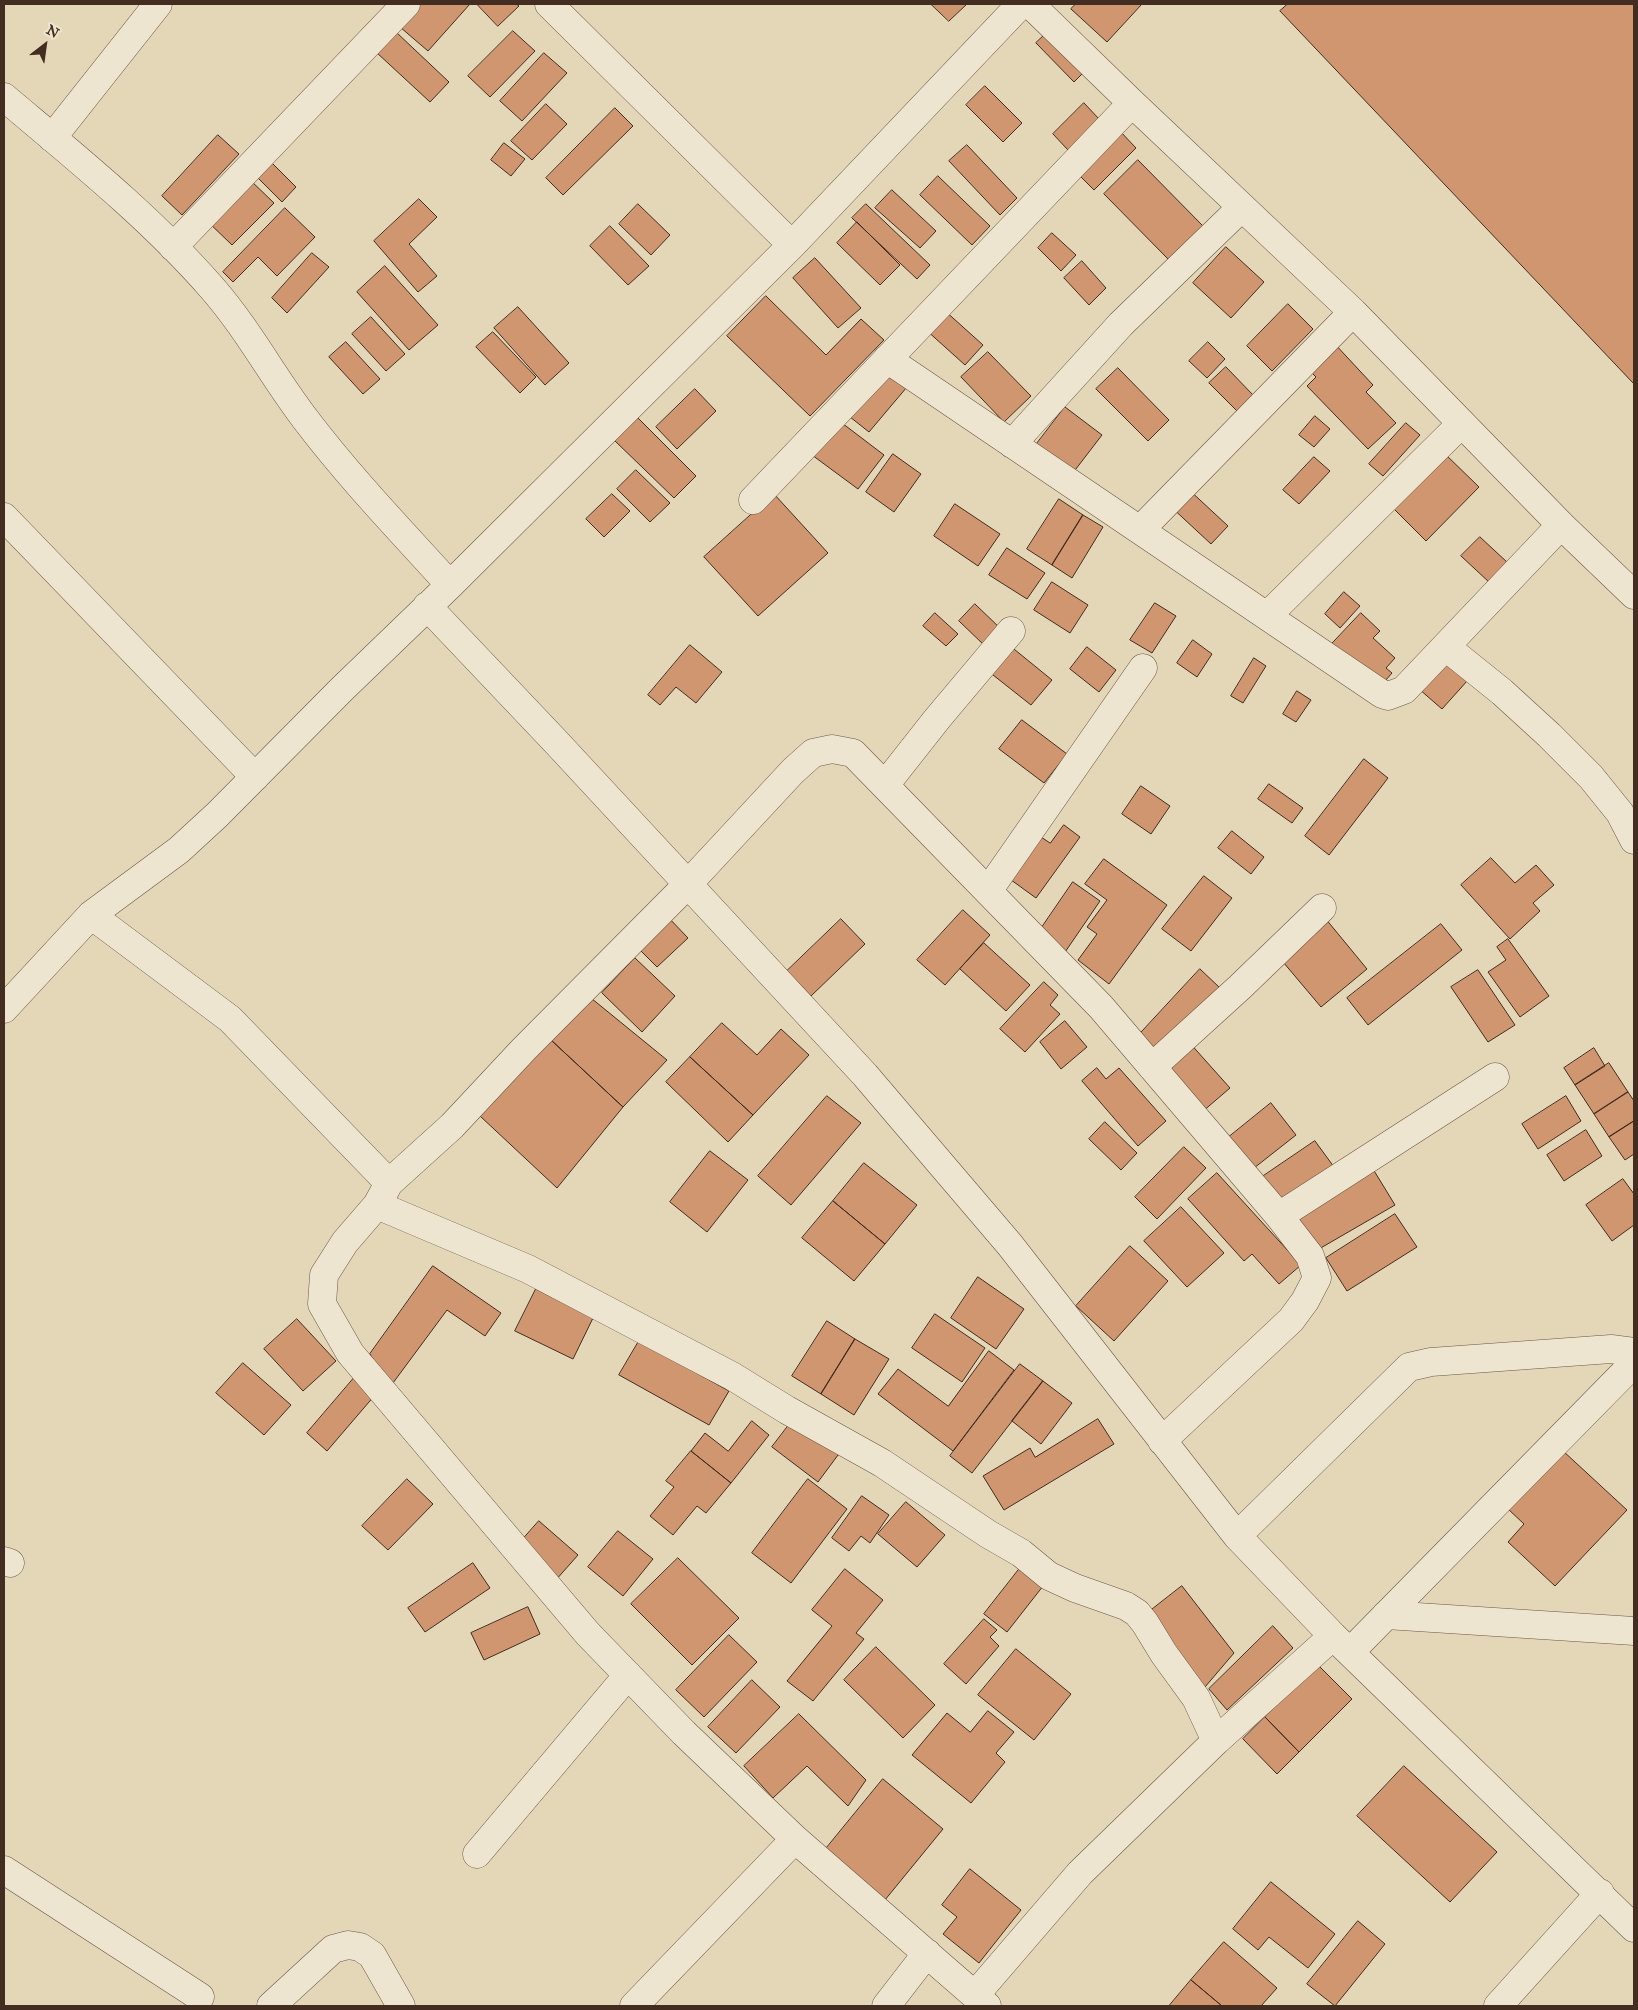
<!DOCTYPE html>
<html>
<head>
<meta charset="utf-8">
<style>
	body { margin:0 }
	#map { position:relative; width:1638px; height:2010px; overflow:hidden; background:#e4d7b7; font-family:"IM FELL Great Primer",serif }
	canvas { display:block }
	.frame { position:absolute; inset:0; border:5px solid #432c20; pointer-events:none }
	.north { position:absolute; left:20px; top:20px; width:50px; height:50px; -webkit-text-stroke:4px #ede5d0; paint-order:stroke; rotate:30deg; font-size:14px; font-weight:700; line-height:20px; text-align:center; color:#432c20 }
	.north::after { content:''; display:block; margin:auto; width:18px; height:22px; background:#432c20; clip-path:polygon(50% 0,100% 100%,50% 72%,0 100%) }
</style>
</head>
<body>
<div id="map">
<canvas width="1638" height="2010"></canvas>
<div class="frame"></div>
<div class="north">N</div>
</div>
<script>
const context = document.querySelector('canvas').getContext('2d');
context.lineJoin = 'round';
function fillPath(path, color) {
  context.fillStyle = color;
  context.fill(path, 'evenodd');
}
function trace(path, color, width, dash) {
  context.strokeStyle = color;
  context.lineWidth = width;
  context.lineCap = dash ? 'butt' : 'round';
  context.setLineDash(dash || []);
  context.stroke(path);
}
const building = new Path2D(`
	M420 4H470L428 51 400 27Z
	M477 4H516L519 6 498 26Z
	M931 4H967L949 21Z
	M1076 4H1142L1107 42 1071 9Z
	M1288 4H1634V384L1280 11Z
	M1052 28 1090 66 1074 82 1036 43Z
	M513 31 535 51 490 97 468 76Z
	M396 32 449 82 430 102 376 52Z
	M544 53 567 73 522 121 500 101Z
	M985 86 1022 123 1003 142 966 105Z
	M1084 103 1100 120 1068 150 1053 134Z
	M546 104 567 124 532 160 511 141Z
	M615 108 633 126 563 195 546 178Z
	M1118 129 1136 148 1094 190 1075 171Z
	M218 135 239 154 182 215 162 196Z
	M504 143 525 159 511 176 491 160Z
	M967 145 1017 198 1000 215 949 161Z
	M265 156 296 187 282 202 251 171Z
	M1138 160 1203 226 1169 260 1104 194Z
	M938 176 990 226 972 245 920 195Z
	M247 177 274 203 232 245 205 219Z
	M892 190 936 231 920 248 875 208Z
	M419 199 437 217 409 244 437 276 418 292 374 241Z
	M638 204 670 235 651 255 619 224Z
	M866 204 930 265 917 279 852 218Z
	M285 208 315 237 277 276 258 257 233 282 223 272Z
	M857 222 900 265 880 285 837 243Z
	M610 226 649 266 628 285 590 246Z
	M1052 233 1076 255 1061 271 1038 248Z
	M1226 247 1264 282 1231 318 1193 283Z
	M312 253 329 267 287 313 272 298Z
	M815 258 861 308 838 328 793 278Z
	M1082 261 1106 288 1089 305 1064 278Z
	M385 266 438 325 409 350 357 292Z
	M766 296 826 355 861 319 884 340 810 416 727 336Z
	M1288 304 1313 329 1272 371 1247 346Z
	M518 307 569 363 545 385 494 328Z
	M943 309 983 345 965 365 925 329Z
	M371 317 405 354 386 371 352 334Z
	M493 332 536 377 520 393 476 347Z
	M346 342 380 379 363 394 329 357Z
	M1208 342 1225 359 1207 378 1189 361Z
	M1333 342 1373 385 1366 392 1396 423 1368 449 1307 386 1316 377 1306 367Z
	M988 352 1031 396 1004 422 961 377Z
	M882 366 907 387 869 432 845 413Z
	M1226 367 1254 396 1237 411 1209 383Z
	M1118 368 1169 420 1148 441 1096 389Z
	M695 389 716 411 677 449 656 427Z
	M1065 407 1102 435 1069 478 1032 450Z
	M1315 416 1330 429 1314 447 1299 435Z
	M637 417 696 476 674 498 614 440Z
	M838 420 884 455 858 489 812 455Z
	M1406 423 1420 435 1383 476 1369 464Z
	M1442 451 1479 487 1426 541 1389 504Z
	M893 454 921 474 894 512 866 492Z
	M1314 457 1330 471 1299 504 1283 490Z
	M636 470 670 503 650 522 617 489Z
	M1186 487 1228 526 1211 544 1169 505Z
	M612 494 630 511 604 537 586 519Z
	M774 494 828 553 758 616 704 557Z
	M1059 499 1083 515 1052 565 1027 549Z
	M955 504 1000 534 978 566 934 536Z
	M1083 515 1103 527 1072 578 1052 565Z
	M1480 537 1508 563 1490 583 1461 556Z
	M1007 548 1045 573 1027 599 989 575Z
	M1052 582 1088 605 1070 633 1034 610Z
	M1344 592 1360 606 1340 628 1325 614Z
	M1155 603 1176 616 1152 653 1130 640Z
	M975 604 1001 629 985 646 959 621Z
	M935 613 958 634 946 646 923 626Z
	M1361 613 1380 631 1373 638 1395 658 1386 668 1392 673 1378 689 1328 648Z
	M1193 640 1212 654 1197 677 1177 663Z
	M690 645 722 672 696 703 676 687 660 705 648 695Z
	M1009 645 1052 680 1031 705 988 671Z
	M1087 647 1116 670 1099 692 1070 669Z
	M1254 658 1266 666 1243 703 1231 696Z
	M1446 659 1468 680 1442 709 1419 689Z
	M1297 691 1311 700 1296 722 1283 714Z
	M1022 720 1067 754 1044 783 999 749Z
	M1364 759 1388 778 1329 855 1305 836Z
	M1269 784 1303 808 1292 823 1258 799Z
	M1141 786 1170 806 1151 834 1122 814Z
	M1064 825 1080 837 1036 898 1007 877 1038 835 1050 843Z
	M1232 831 1264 857 1251 874 1218 848Z
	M1491 858 1515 883 1536 865 1554 885 1533 903 1540 911 1510 939 1461 885Z
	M1104 859 1167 905 1109 984 1078 960 1097 934 1087 927 1107 900 1085 884Z
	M1204 876 1232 898 1191 951 1162 929Z
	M1073 882 1100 901 1061 958 1036 936Z
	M963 910 990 935 945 985 917 960Z
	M667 916 688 938 657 967 636 946Z
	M1325 918 1367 969 1321 1007 1278 956Z
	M841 919 865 944 811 996 787 971Z
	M1441 924 1462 950 1368 1025 1347 998Z
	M1508 939 1549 996 1520 1017 1488 972 1506 960 1497 947Z
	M984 943 1030 985 1006 1011 960 969Z
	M635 958 675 996 642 1032 602 993Z
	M1200 969 1219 987 1157 1055 1137 1037Z
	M1478 970 1515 1025 1488 1042 1451 987Z
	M1044 982 1058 995 1050 1005 1060 1014 1025 1052 1000 1029Z
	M591 998 667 1060 623 1107 551 1040Z
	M1065 1021 1087 1047 1061 1069 1040 1042Z
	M722 1023 757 1055 781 1029 809 1055 753 1115 690 1057Z
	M551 1040 623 1107 557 1188 480 1116Z
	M1188 1041 1230 1088 1202 1112 1161 1065Z
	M1594 1048 1605 1066 1575 1085 1564 1068Z
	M690 1057 753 1115 728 1142 666 1082Z
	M1609 1063 1628 1092 1594 1114 1575 1085Z
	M1097 1068 1106 1079 1119 1068 1166 1121 1138 1146 1082 1081Z
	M1628 1092 1634 1101V1121L1609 1137 1594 1114Z
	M827 1096 861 1123 791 1205 758 1176Z
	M1566 1096 1581 1121 1538 1149 1522 1124Z
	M1271 1103 1296 1135 1249 1172 1224 1141Z
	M1634 1121V1154L1625 1160 1609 1137Z
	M1105 1122 1137 1153 1121 1170 1089 1139Z
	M1586 1130 1602 1156 1564 1181 1547 1155Z
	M1315 1141 1334 1167 1278 1206 1259 1179Z
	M1184 1147 1206 1168 1157 1219 1135 1197Z
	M710 1151 748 1180 707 1232 670 1202Z
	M864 1163 917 1205 885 1244 833 1201Z
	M1373 1169 1395 1205 1312 1253 1291 1218Z
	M1217 1173 1301 1265 1279 1284 1252 1254 1244 1261 1188 1199Z
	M1623 1179 1634 1194V1225L1612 1241 1586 1205Z
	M833 1201 885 1244 854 1281 802 1238Z
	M1181 1207 1224 1253 1187 1287 1144 1241Z
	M1395 1214 1417 1247 1347 1291 1326 1258Z
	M1130 1246 1168 1281 1114 1341 1076 1306Z
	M433 1266 501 1313 485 1336 447 1310 390 1387 370 1354Z
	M978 1277 1024 1309 996 1349 951 1318Z
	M536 1289 593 1318 573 1359 515 1331Z
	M935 1314 985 1348 962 1382 912 1348Z
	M297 1319 336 1361 303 1391 264 1349Z
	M827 1321 855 1339 821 1394 792 1376Z
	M855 1339 889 1359 854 1415 821 1394Z
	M639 1341 729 1391 709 1425 619 1375Z
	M989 1351 1014 1370 953 1451 878 1394 898 1369 948 1406Z
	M243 1363 291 1405 264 1435 216 1393Z
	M1020 1364 1043 1381 972 1473 950 1456Z
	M354 1378 375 1395 327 1451 307 1433Z
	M1043 1381 1072 1403 1041 1444 1012 1421Z
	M795 1417 841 1451 818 1482 772 1447Z
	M1098 1419 1114 1444 1004 1510 983 1476 1030 1448 1035 1457Z
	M752 1421 769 1435 731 1483 691 1451 705 1433 728 1451Z
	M1562 1450 1627 1510 1555 1586 1508 1542 1524 1524 1507 1508Z
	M691 1451 731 1483 706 1513 697 1506 673 1535 650 1516 674 1487 666 1481Z
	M407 1479 433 1504 388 1550 362 1526Z
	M808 1479 847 1509 791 1583 752 1553Z
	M862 1496 889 1515 870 1543 861 1536 849 1551 832 1538Z
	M906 1502 945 1535 917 1567 878 1534Z
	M539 1521 578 1555 555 1581 516 1547Z
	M618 1531 653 1559 623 1596 588 1567Z
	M678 1558 739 1618 692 1665 631 1604Z
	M473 1563 490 1588 425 1632 408 1608Z
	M1024 1563 1047 1581 1007 1632 984 1614Z
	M845 1569 883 1600 856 1633 864 1639 813 1701 787 1681 832 1626 812 1610Z
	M1182 1586 1234 1653 1199 1694 1145 1615Z
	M528 1607 540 1634 484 1660 471 1633Z
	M984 1619 997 1630 990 1637 999 1646 966 1684 944 1664Z
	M1273 1626 1293 1648 1227 1710 1209 1689Z
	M729 1635 757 1662 704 1717 676 1690Z
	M876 1647 935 1705 903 1738 844 1680Z
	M1016 1649 1071 1694 1034 1740 978 1695Z
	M1317 1664 1352 1699 1299 1752 1265 1717Z
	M752 1680 780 1707 736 1753 708 1727Z
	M988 1711 1014 1732 996 1753 1005 1762 971 1803 912 1755 947 1713 970 1732Z
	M799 1714 866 1780 848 1806 807 1766 773 1798 744 1766Z
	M1265 1717 1299 1752 1277 1774 1243 1739Z
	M1404 1766 1497 1852 1450 1902 1357 1816Z
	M883 1779 943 1829 880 1906 820 1856Z
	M970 1869 1021 1910 979 1963 943 1934 957 1917 942 1905Z
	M1271 1882 1335 1934 1308 1968 1269 1937 1258 1950 1233 1929Z
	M1358 1921 1385 1944 1335 2006 1307 1984Z
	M1224 1942 1277 1988 1261 2006H1222L1191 1980Z
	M1191 1980 1222 2006H1169Z`);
fillPath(building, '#cf9670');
trace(building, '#432c20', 1);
const minor = new Path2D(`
	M549 4 792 245
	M1030 4 1132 103 1353 312 1561 525 1634 595
	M4 97C75 157 150 217 212 288 248 329 273 377 306 420 350 478 401 531 450 585
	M52 138 158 4
	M173 247 406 4
	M887 359 1382 694 1388 696 1404 690 1561 525
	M1012 444 1121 324 1242 207
	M753 500 1132 103
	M4 517 255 777
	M1140 530 1353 312
	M427 606 557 743 865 1075 1010 1245 1237 1536 1333 1636 1634 1928
	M1267 616 1461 424
	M1446 647 1502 692 1549 735 1591 777 1620 813 1634 840
	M885 785 937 719 1011 631
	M988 891 1143 668
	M91 915 230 1019 389 1183
	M4 1009 91 915 179 850 217 815 342 689 450 585 792 245 1021 4
	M1152 1067 1240 987 1322 908
	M377 1205 528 1269 732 1376 787 1410 882 1463 988 1534 1021 1553 1049 1576 1075 1588 1126 1606 1137 1613 1145 1623 1164 1654 1196 1698 1216 1741
	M1279 1216 1495 1077
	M1237 1536 1409 1367 1431 1362 1611 1349 1634 1352
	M4 1561 10 1563
	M1386 1615 1634 1631
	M1350 1652 1634 1363
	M477 1854 628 1675
	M4 1870 200 1997
	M975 1995 1080 1873 1216 1741 1333 1636
	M271 2006 333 1949 348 1945 360 1947 372 1955 401 2006
	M634 2006 795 1839
	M886 2006 927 1953
	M987 2006 795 1839 684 1733 588 1634 350 1353 322 1304 324 1275 345 1242 377 1205 389 1183 452 1126 524 1049 687 885 793 771 813 753 832 749 853 753 1101 1007 1279 1216 1310 1256 1317 1278 1305 1301 1291 1320 1162 1441
	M1498 2006 1600 1893`);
trace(minor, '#6b5746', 29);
trace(minor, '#ede5d0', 28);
</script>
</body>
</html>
